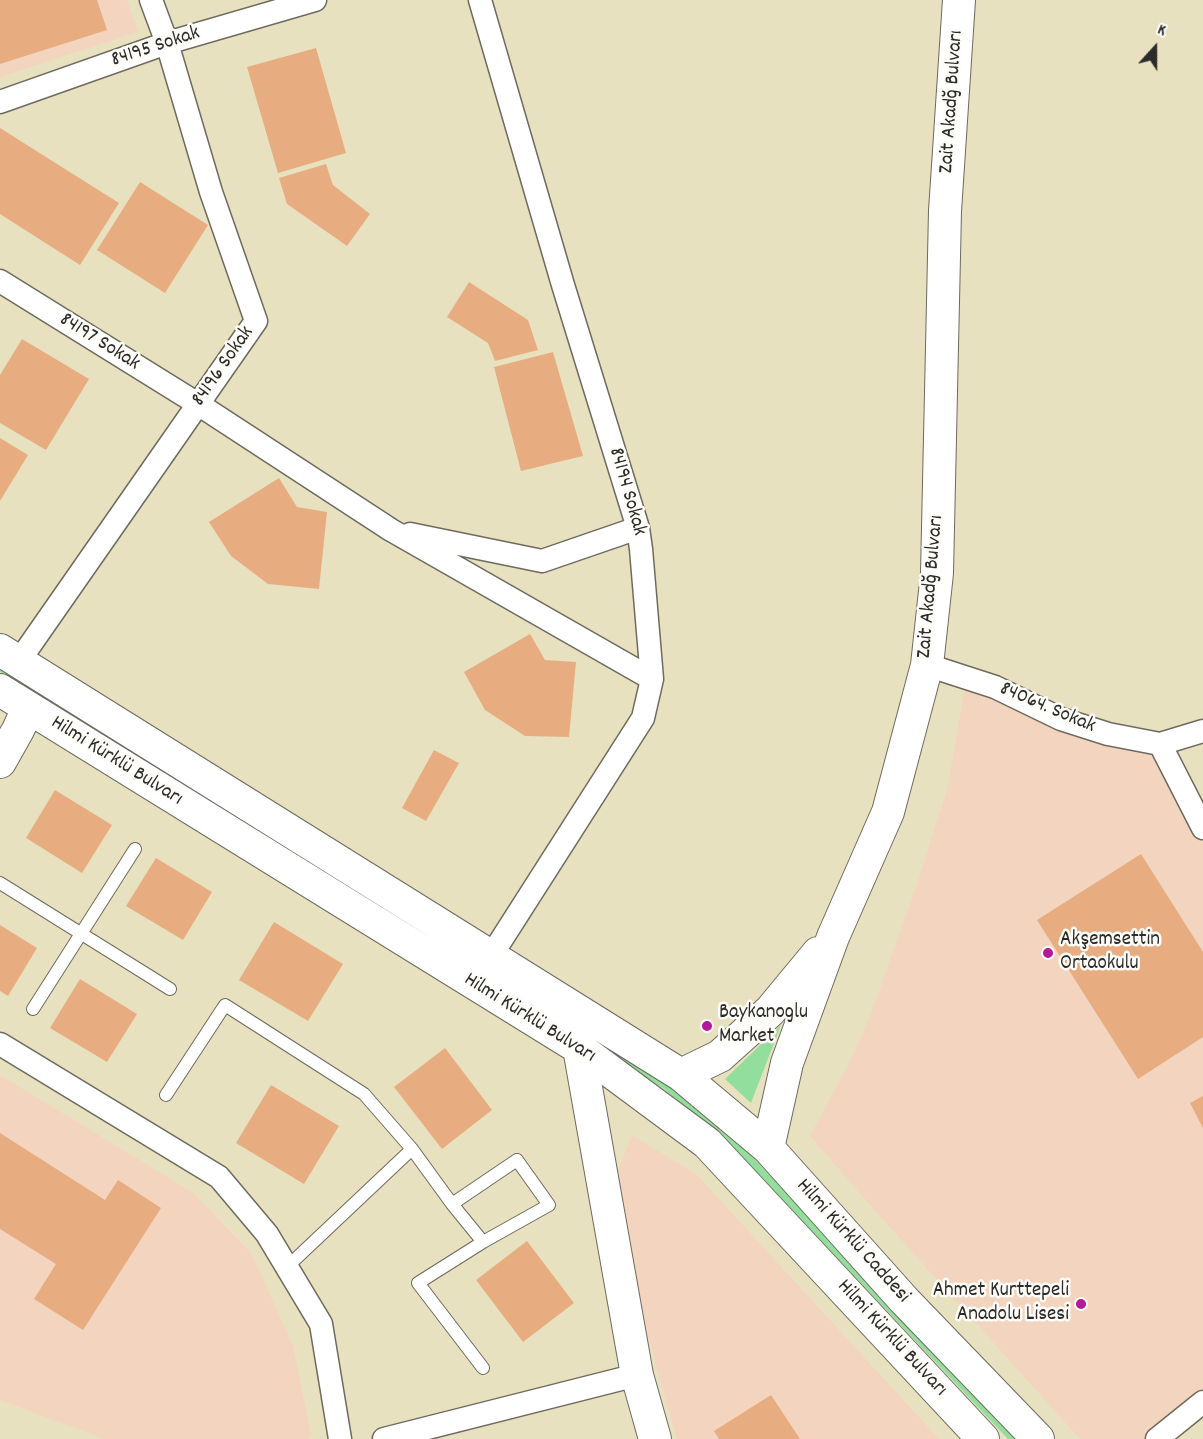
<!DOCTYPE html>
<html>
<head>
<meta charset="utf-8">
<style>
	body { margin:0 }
	#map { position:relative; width:1203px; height:1439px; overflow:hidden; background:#e8e1bf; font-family:Dekko,sans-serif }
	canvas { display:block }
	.north { position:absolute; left:1125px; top:18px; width:60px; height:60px; -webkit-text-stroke:4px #fdfcf7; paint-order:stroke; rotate:21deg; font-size:16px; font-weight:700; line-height:24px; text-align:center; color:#2b2b2b }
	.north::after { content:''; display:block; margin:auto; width:21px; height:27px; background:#2b2b2b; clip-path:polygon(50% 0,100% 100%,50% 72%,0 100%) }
</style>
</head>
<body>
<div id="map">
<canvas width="1203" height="1439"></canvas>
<div class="north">K</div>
</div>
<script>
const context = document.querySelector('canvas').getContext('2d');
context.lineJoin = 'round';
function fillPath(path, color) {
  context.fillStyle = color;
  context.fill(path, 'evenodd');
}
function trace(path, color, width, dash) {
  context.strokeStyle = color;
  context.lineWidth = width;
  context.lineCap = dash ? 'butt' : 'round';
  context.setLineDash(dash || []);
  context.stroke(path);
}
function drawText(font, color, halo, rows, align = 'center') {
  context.font = font + ' Dekko,sans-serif';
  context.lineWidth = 5;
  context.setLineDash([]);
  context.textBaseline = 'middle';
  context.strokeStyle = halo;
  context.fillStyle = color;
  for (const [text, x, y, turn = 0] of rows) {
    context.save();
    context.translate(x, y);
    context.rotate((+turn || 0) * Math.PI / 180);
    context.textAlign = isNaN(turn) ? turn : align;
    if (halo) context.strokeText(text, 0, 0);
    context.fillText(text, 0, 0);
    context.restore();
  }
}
fillPath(new Path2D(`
	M0 0H127L138 32 0 77Z
	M967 675 1166 752 1203 828V1395L1149 1439H1080L877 1213 810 1136 851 1059 869 1019 916 887 947 790Z
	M0 1075 192 1192 251 1253 293 1345 311 1435 308 1439H104L0 1400Z
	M632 1135 697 1175 939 1439H677L659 1377 618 1227 617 1174Z`), '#f3d4bf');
fillPath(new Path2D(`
	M0 666 668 1083 732 1135 1018 1439H1008L726 1140 664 1089 0 672Z
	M781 1025 751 1103 725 1079Z`), '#92de9c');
fillPath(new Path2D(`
	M0 0H97L107 30 0 64Z
	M316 48 346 153 278 173 247 67Z
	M0 128 119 203 80 265 0 214Z
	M326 164 333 185 370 214 347 246 287 204 279 178Z
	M140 182 208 225 165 293 97 250Z
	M469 282 528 320 538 350 495 361 488 343 447 317Z
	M22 339 89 379 46 450 0 423V375Z
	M553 352 583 456 521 471 494 367Z
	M0 438 28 455 0 501Z
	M279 478 297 507 327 512 319 589 268 584 231 556 209 522Z
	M530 634 545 660 576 662 569 737 525 736 485 710 464 672Z
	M434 750 459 763 426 821 402 808Z
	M55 790 112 825 82 873 26 838Z
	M1141 854 1203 952V1037L1138 1079 1037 920Z
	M156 858 212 892 183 940 126 906Z
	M274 922 343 964 308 1021 239 980Z
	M0 925 37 948 8 996 0 991Z
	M80 979 137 1014 107 1062 50 1028Z
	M445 1048 492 1110 442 1149 394 1087Z
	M271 1085 339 1126 304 1184 236 1143Z
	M1203 1096V1128L1190 1103Z
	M0 1133 105 1200 118 1180 161 1208 83 1330 34 1299 56 1264 0 1229Z
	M527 1241 574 1303 523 1342 476 1280Z
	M771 1395 800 1439H719L714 1431Z`), '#e7ad80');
const lane = new Path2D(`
	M0 883 170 989
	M33 1009 135 849
	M166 1095 225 1005 364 1094 412 1149 452 1204 483 1242
	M452 1204 517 1160 549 1205 483 1242 418 1283 483 1368
	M287 1267 412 1149`);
const street = new Path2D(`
	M480 0 563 285 638 528 641 549 652 679 643 718 491 956
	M0 102 167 43 315 0
	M0 281 198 404 391 530 652 679
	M410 534 542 561 638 528
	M19 661 256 321 211 192 167 43 151 0
	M927 665 995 687 1061 719 1108 734 1160 744 1203 731
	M1160 744 1203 828
	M0 1044 219 1177 267 1234 321 1324 340 1439
	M384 1439 637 1375
	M1157 1439 1203 1402`);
const secondary = new Path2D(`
	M0 650 681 1075 768 1148 904 1300 1038 1439
	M0 690 579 1048 707 1143 983 1439
	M0 762 18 730 28 708
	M579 1048 637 1375 655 1439
	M681 1075 720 1056 770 1011 818 953
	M768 1148 787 1063 833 937 888 812 927 665 937 573 945 211 959 0`);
trace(lane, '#6d6b5f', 14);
trace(street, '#6d6b5f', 25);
trace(secondary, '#6d6b5f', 34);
trace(lane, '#fff', 12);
trace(street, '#fff', 22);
trace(secondary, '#fff', 32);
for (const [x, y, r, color] of [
	[1048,953,6,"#b5179e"],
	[707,1026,6,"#b5179e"],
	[1081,1304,6,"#b5179e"]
]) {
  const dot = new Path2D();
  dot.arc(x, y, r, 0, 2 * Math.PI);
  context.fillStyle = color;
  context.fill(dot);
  trace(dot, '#fdfcf7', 2);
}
drawText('21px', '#2b2b2b', '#fdfcf7', [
	["84195 Sokak",156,48,-18],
	["Zait Akadğ Bulvarı",953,102,-86],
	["84197 Sokak",99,343,32],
	["84196 Sokak",224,367,-55],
	["84194 Sokak",626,492,74],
	["Zait Akadğ Bulvarı",932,587,-85],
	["84064. Sokak",1047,709,23],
	["Hilmi Kürklü Bulvarı",116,762,32],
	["Hilmi Kürklü Bulvarı",529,1019,32],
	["Hilmi Kürklü Caddesi",852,1242,48],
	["Hilmi Kürklü Bulvarı",891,1339,47]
]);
drawText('21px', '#2b2b2b', '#fdfcf7', [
	["Akşemsettin",1060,941],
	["Ortaokulu",1060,965],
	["Baykanoglu",719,1014],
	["Market",719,1038],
	["Ahmet Kurttepeli",1069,1292,"right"],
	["Anadolu Lisesi",1069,1316,"right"]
], 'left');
</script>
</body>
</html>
